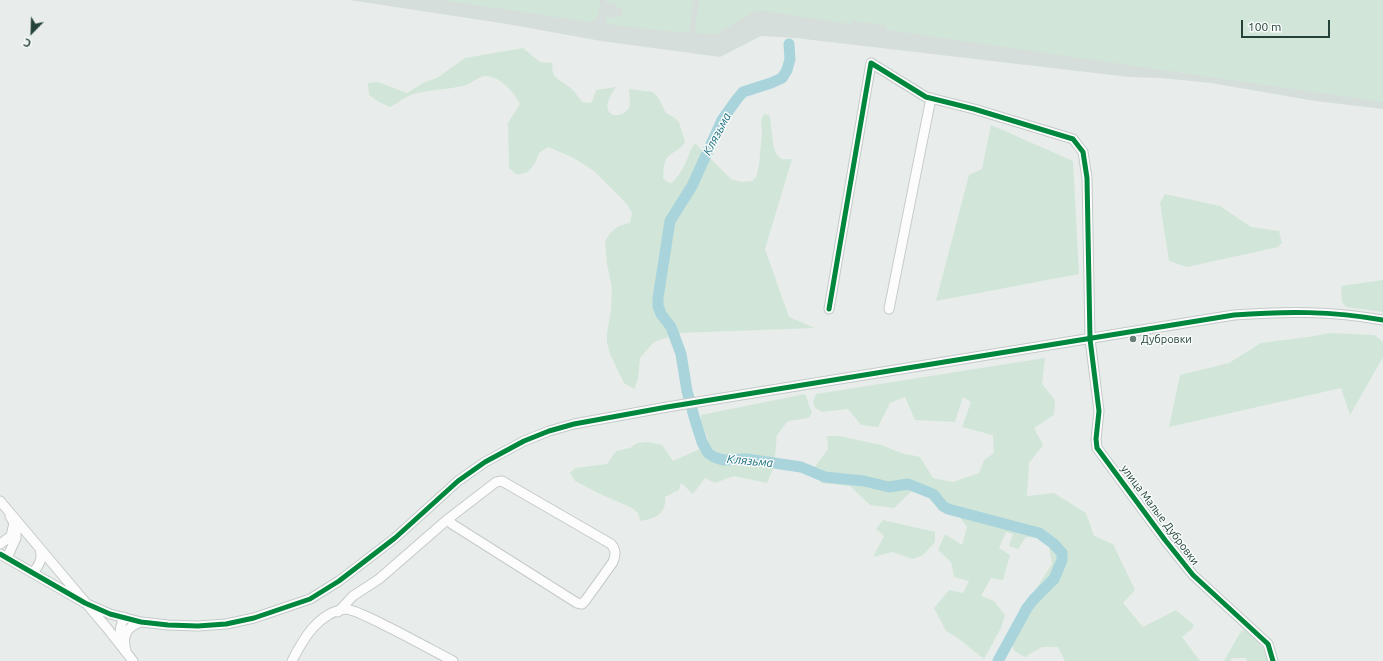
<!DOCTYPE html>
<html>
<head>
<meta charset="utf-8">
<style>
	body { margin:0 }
	#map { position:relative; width:1383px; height:661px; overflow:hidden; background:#e8edeb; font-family:Ubuntu,sans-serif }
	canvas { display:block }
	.north { position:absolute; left:12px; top:12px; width:40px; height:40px; -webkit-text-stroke:3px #f7fbf9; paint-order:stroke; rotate:203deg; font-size:11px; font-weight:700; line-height:16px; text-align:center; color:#24423a }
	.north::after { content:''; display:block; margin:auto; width:14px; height:18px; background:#24423a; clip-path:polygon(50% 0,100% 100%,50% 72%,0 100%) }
	.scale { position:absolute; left:1241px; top:20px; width:89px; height:18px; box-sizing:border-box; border:2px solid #24423a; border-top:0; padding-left:5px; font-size:12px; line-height:14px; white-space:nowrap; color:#24423a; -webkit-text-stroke:3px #f7fbf9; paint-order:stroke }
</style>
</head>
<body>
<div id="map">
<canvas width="1383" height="661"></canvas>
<div class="north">С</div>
<div class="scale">100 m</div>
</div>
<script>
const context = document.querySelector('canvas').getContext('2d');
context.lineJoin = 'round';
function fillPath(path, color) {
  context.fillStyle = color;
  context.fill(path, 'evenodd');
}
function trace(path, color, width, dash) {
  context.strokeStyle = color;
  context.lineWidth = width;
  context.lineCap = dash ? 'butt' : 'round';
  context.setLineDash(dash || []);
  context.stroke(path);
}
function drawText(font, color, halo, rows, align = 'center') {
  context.font = font + ' Ubuntu,sans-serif';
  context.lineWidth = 3;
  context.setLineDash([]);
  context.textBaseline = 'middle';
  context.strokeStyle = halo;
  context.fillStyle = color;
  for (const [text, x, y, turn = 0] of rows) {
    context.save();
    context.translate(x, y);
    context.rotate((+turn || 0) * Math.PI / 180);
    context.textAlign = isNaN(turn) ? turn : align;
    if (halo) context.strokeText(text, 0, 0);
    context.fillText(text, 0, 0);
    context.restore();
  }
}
fillPath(new Path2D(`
	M349 0H1383V109L1315 101 1211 83 1161 78 1129 77 795 38 761 36 720 57 601 41 507 24Z`), '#d6dedb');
fillPath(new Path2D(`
	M442 0H600C599 9 600 20 590 22Z
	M606 0H635L645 1 646 0H693L689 31 685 33 606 24 607 17 615 18V15L622 16 623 8 616 7V4L605 2Z
	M699 0H1383V102L888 30 885 25 854 21 850 24 757 10 716 34 695 33Z
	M523 48 540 62 553 63C549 79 562 80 572 89 576 93 579 98 582 102L587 103 592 102 596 90 616 87C612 93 605 104 608 110 612 119 625 115 629 108 631 102 629 95 629 89L653 92 659 99 666 113 675 118 679 122 685 142C681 151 668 152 665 162 663 167 664 173 663 178L667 182 672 183C677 177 682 171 685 164 689 156 690 149 695 143L731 179 741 182 752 181 756 177 759 165 762 132 761 120 764 114 769 115C773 125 770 154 782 159 785 160 789 159 792 159L765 249 789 317 815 328 680 333 654 342 640 358 638 379 634 389 624 383 610 354 607 343V333L611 310 612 288 607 264 605 241 611 232 619 226 630 223 632 213 627 204 594 171 572 157 548 147 539 153 535 163 528 172 517 175 509 168 508 123 520 104C514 92 501 77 486 76 478 76 473 83 466 85 450 90 431 89 414 94 406 96 398 103 390 107L379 102 369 95 368 83 378 82 407 93 425 82 437 78 465 58Z
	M991 125 1073 161 1079 274 936 301 969 175 982 169Z
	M1165 194 1220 206 1251 227 1279 231 1282 243 1278 247 1187 267 1169 261 1160 203Z
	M1383 280V312L1346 307 1342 302 1341 286Z
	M1330 333 1375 335 1383 342V357L1350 415 1341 388 1169 427 1180 375 1229 363 1261 343 1308 337Z
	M1045 358 1042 384 1055 400 1054 415 1034 428 1043 445 1029 463 1027 496 1054 493 1086 513 1094 536 1113 544 1135 590 1123 603 1143 627 1176 610 1194 625 1192 629 1182 637 1200 661H1065L1058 647H1042L1025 657 1014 651 1009 630 1052 564 1049 547 1037 538 1026 537 1018 549 1009 546 1013 534 1006 532 999 548 1010 555 1003 580 991 578 981 596 994 601 1005 615 1001 628 984 659 955 636 946 631 934 608 949 590 963 593 969 581 954 577 951 562 938 550 945 534 962 545 967 527 947 501 913 490 894 508 870 505 850 486 821 483 814 468 828 449 827 436H839L881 445 901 453 920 457 933 478 953 482 979 473 984 460 994 453 993 435 962 427 971 402 963 397 955 422 915 420 905 397 890 403 878 427 861 425 848 409 822 412 815 408 813 402 816 394Z
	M805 394 812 413 809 418 788 421 777 435 774 467 767 483 734 476 715 483 705 478 693 494 681 483 679 490 665 497C667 514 654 519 640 521L638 513 632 508 598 493 575 481 570 473 575 468 607 464 616 451 630 448 637 443 648 442 662 445 673 461 704 447 708 439 701 423V415Z
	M883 520 935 532V542L923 555 913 559 892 552 873 557 884 536 876 529Z
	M1248 629 1263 648 1268 661H1247L1246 658H1232L1230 661H1224L1241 631Z`), '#d1e6d8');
trace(new Path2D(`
	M789 44 790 59 787 70 782 78 771 83 743 92 737 99 722 120 692 186 670 221 658 298V306L661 314 671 327 681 354 687 391 695 420 702 442 708 453 714 457 723 460 747 459 801 467 825 477 864 481 889 487 908 484 933 494 943 506 948 509 1039 533 1054 544 1062 553V560L1054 579 1033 600 1027 608 998 661`), '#a9d4db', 11);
const minor = new Path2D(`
	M829 309 871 63 926 97 974 109 1073 139 1083 152 1087 178 1090 339 1099 411 1096 439 1097 448 1165 540 1193 575 1268 644 1273 661
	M889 309 931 98
	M0 501 107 628 133 661
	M0 544 11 536 14 523 10 516
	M0 554 85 603 110 614 141 622 168 625 198 626 226 624 254 618 310 599 339 581 395 538 458 481 485 462 524 441 549 431 574 424 667 407 1234 315C1287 311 1331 311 1383 320
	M7 558 16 538V530
	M33 573C39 565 43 559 40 549
	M338 612 353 596 379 579 448 519 496 482 502 481 611 544C616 550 616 554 613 562L585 601 582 604 577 603 452 524 448 519
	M124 642C118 632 120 628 124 617
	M126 651C122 636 126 627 141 622
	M292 661C303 639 318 613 345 609 357 608 437 653 453 661`);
trace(minor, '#c5cac8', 11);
trace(minor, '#fcfcfc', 9);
trace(new Path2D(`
	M829 309 871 63 926 97 974 109 1073 139 1083 152 1087 178 1090 339 1099 411 1096 439 1097 448 1165 540 1193 575 1268 644 1273 661
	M0 554 85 603 110 614 141 622 168 625 198 626 226 624 254 618 310 599 339 581 395 538 458 481 485 462 524 441 549 431 574 424 667 407 1234 315C1287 311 1331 311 1383 320`), '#00873e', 5);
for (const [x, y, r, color] of [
	[1133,339,4,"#697e78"]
]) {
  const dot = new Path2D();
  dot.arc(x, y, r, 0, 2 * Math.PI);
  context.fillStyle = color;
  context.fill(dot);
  trace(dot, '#f7fbf9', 1.5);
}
drawText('11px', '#24423a', '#f7fbf9', [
	["Дубровки",1141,339]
], 'left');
drawText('11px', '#24423a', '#f7fbf9', [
	["улица Малые Дубровки",1160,515,53]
]);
drawText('italic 12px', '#1c6f80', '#f7fbf9', [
	["Клязьма",717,134,-62],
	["Клязьма",750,461,5]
]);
</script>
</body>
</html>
